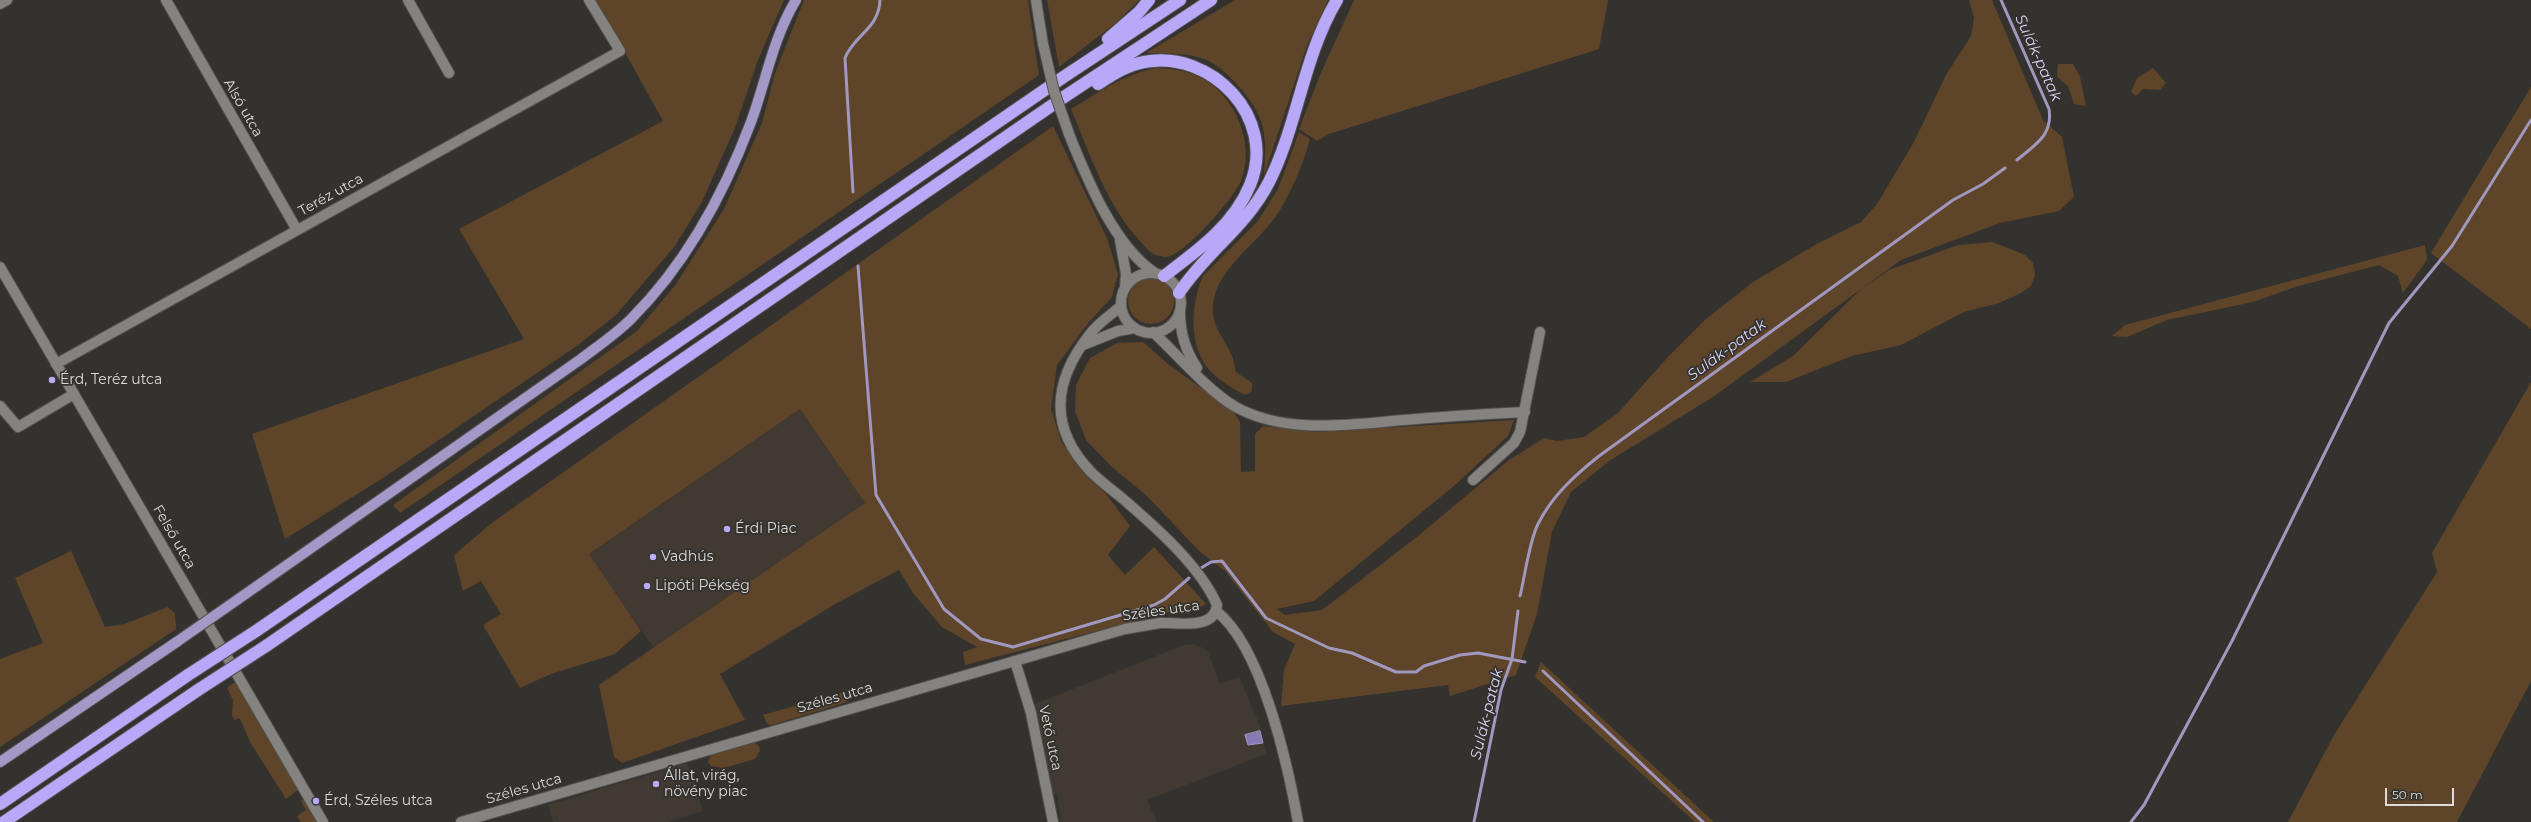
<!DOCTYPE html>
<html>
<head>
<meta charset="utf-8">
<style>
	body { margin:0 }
	#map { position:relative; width:2531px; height:822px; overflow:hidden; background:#34322f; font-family:Montserrat,sans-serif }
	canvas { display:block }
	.scale { position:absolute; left:2385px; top:788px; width:69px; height:18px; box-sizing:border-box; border:2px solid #dcdbd9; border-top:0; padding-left:5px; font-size:12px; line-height:14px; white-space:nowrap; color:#dcdbd9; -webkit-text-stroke:3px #34322f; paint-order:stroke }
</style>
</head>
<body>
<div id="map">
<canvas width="2531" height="822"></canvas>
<div class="scale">50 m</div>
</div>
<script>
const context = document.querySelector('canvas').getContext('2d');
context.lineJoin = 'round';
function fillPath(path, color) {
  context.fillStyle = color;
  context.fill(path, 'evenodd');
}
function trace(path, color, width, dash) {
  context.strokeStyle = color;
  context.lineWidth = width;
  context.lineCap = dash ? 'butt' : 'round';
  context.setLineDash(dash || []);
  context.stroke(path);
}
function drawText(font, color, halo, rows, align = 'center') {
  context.font = font + ' Montserrat,sans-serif';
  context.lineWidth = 3.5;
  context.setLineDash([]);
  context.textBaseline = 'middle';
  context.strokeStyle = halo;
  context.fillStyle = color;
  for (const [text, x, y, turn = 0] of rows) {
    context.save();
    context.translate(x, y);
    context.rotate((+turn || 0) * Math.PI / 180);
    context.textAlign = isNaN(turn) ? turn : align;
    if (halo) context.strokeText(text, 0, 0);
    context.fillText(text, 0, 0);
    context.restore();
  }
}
fillPath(new Path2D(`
	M800 409 865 503 654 648 588 555Z
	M1193 644 1203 648 1208 652 1220 684 1239 677 1260 726 1266 754 1147 800 1157 822H1061L1057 793 1053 795 1035 704 1184 645Z
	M687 763 703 811 668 822H553L548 805Z`), '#413a33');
fillPath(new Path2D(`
	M596 0H784L758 60 735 128 702 202 675 246 616 315 578 345 383 478 285 539 252 434 524 339 459 229 663 121Z
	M804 0H1028L1039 75 400 513 393 505 637 331 676 284 724 209 762 123 775 73Z
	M1047 0H1139L1117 22 1059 67Z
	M1235 0H1328L1306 48 1264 176C1265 158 1267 138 1261 121 1254 100 1227 70 1207 60 1188 52 1166 54 1146 53Z
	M1354 0H1608L1599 49 1329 134 1317 141 1299 129 1320 75Z
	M1969 0H1992L2043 120 2062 137 2074 197 2059 211 2000 223 1901 260 1713 397 1609 461 1571 492 1552 532 1537 614 1516 675 1450 696 1448 685 1281 706 1284 670 1295 644 1273 632 1225 571 1199 551 1147 496 1112 467 1086 440 1075 411 1076 385 1090 358 1117 343 1143 342 1168 364 1234 412 1240 422 1241 472 1255 471V434L1263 426 1315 432 1514 420 1508 436 1455 485 1314 601 1277 609 1285 615 1322 610 1418 536 1509 460 1544 438 1557 441 1584 437 1618 413 1666 359 1706 319 1753 282 1815 245 1861 222 1877 204 1914 142 1946 75 1971 36 1974 18Z
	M2058 64H2073L2080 77 2086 106 2074 104 2068 86 2057 77Z
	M1156 68C1171 69 1186 70 1200 77 1235 95 1256 144 1241 181 1234 198 1184 256 1166 257 1163 257 1154 255 1152 253 1147 250 1143 244 1139 240 1106 204 1090 154 1071 109 1100 92 1122 75 1156 68Z
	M2153 68 2166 83 2160 90 2143 89 2136 96 2131 92 2137 78Z
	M2531 87V329L2431 253Z
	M1053 126 1107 238 1118 274 1112 297 1089 322 1057 365 1051 409 1061 441 1079 468 1107 495 1130 526 1108 555 1125 575 1154 547 1206 604 1187 614 1166 613 965 665 963 652 977 647 942 627 913 593 899 570 837 603 720 674 745 720 622 763 614 757 599 685 865 503 800 409 589 554 641 631 615 654 551 674 520 688 483 625 501 614 481 581 463 591 454 555 493 522Z
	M1299 132 1310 139C1305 160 1289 198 1276 216 1256 246 1210 272 1213 313 1214 329 1225 340 1231 354 1234 359 1234 366 1236 372L1252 383V391L1245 395C1228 386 1209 375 1201 357 1189 334 1193 298 1203 276L1258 221 1278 189Z
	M1993 242 2025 255 2033 263 2035 275 2031 286 2021 293 1999 303 1964 312 1901 345 1852 356 1786 382H1750L1793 356 1860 290 1889 270 1958 245Z
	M2425 245 2427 260 2403 293 2398 276 2379 265 2295 287 2253 302 2167 320 2127 337 2112 336 2125 325Z
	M1128 301a23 23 0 1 1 46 0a23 23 0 1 1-46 0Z
	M2531 382V681L2457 822H2288L2334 735 2437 572 2432 553Z
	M71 551 105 627 124 624 168 607 175 614 176 629 0 747V659L43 643 15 578Z
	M1541 662 1714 822H1695L1535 677Z
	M236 681 299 789 286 799 250 742 241 721 239 718 235 720 232 716 233 700 227 688Z
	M844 692 847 702 772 725 767 724 763 715Z
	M753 741 759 746 760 751 755 759 724 768 711 766 708 762 711 754Z
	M304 799 318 822H301L297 816 306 810 301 801Z`), '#5e4428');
const water = new Path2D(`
	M1260 731 1263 743 1248 745 1245 735Z`);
fillPath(water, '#867bb3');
trace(water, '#a098be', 1);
trace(new Path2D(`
	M2001 0 2049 109C2053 135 2036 144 2017 160
	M853 192 845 58C854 35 879 29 880 0
	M858 266 876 495 944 609 981 639 1013 647 1154 605 1165 599 1189 578
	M1201 568 1211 562 1222 561 1266 618 1329 648 1352 653 1396 672H1416L1424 666 1460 655 1478 653 1525 662
	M1520 596C1525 576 1529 542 1538 524 1552 496 1574 476 1599 456L1953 200 1983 184 2005 168
	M1543 671 1703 822
	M1474 822 1501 690 1512 659 1518 611
	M2131 822 2144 805 2232 641 2389 323 2452 246 2531 120`), '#a098be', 3);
const minor = new Path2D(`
	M166 0 297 230
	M408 0 449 73
	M0 4 7 0
	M1180 311C1180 333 1185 349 1197 368
	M1153 332C1178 355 1206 389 1234 406 1288 437 1357 423 1416 419 1452 416 1489 414 1525 412
	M56 364 620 51 589 0
	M0 406 18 427 74 394
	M1473 480 1514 443 1520 432 1540 332
	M1216 611C1262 646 1288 766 1298 822
	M1015 661 1031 713 1053 822`);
const tertiary = new Path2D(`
	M1036 0 1043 44
	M1069 134C1087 179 1114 246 1155 273
	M1120 240 1126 274 1125 288
	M0 267 323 822
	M1121 303a30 30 0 1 1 60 0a30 30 0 1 1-60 0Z
	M1083 345 1118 331 1135 328
	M461 822 1125 629C1137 627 1148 625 1160 623 1176 622 1215 631 1217 605 1201 568 1160 531 1130 505 1118 494 1103 484 1091 472 1048 427 1053 381 1090 334 1098 323 1111 315 1121 306`);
const primary = new Path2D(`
	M237 600 581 359C598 346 616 334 631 319 686 264 724 194 751 122 766 81 773 38 796 0
	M0 762 178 641`);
const motorway = new Path2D(`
	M1108 39 1139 12 1149 0
	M1098 84C1112 75 1127 65 1144 62 1211 49 1278 118 1250 185 1234 225 1197 251 1164 276
	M1179 293C1206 252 1246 227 1269 182 1298 124 1303 57 1337 0
	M256 631 1065 76 1180 0
	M266 646 1067 95 1211 0
	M0 804 188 675
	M4 822 198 690`);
trace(minor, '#52504e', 12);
trace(tertiary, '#52504e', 12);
trace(primary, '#52504e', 12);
trace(motorway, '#52504e', 14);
trace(minor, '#858380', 10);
trace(tertiary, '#858380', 10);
trace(primary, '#a399c8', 10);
trace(motorway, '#b7a8f8', 12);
const tertiaryBridge = new Path2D(`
	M1043 44 1054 91 1069 134`);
const primaryBridge = new Path2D(`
	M178 641 237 600`);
const motorwayBridge = new Path2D(`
	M188 675 256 631
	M198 690 266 646`);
trace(tertiaryBridge, '#52504e', 12, []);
trace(primaryBridge, '#52504e', 12, []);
trace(motorwayBridge, '#52504e', 14, []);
trace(tertiaryBridge, '#858380', 10);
trace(primaryBridge, '#a399c8', 10);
trace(motorwayBridge, '#b7a8f8', 12);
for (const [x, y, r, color] of [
	[52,380,4,"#b9abf7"],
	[727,529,4,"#b9abf7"],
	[653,557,4,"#b9abf7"],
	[647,586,4,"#b9abf7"],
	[656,784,4,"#b9abf7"],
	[316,801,4,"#b9abf7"]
]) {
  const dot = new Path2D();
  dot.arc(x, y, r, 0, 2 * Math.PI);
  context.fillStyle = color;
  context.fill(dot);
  trace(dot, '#34322f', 1.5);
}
drawText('14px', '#dcdbd9', '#34322f', [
	["Alsó utca",243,108,60],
	["Teréz utca",331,195,-29],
	["Felső utca",174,537,60],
	["Széles utca",1161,611,-8],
	["Széles utca",835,698,-16],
	["Vető utca",1050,738,78],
	["Széles utca",524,789,-16]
]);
drawText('14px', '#dcdbd9', '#34322f', [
	["Érd, Teréz utca",60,380],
	["Érdi Piac",735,529],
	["Vadhús",661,557],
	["Lipóti Pékség",655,586],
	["Állat, virág,",664,776],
	["növény piac",664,792],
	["Érd, Széles utca",324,801]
], 'left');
drawText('italic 15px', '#d8d3f4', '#34322f', [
	["Sulák-patak",2038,58,66],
	["Sulák-patak",1727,350,-36],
	["Sulák-patak",1487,714,-76]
]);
</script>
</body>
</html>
